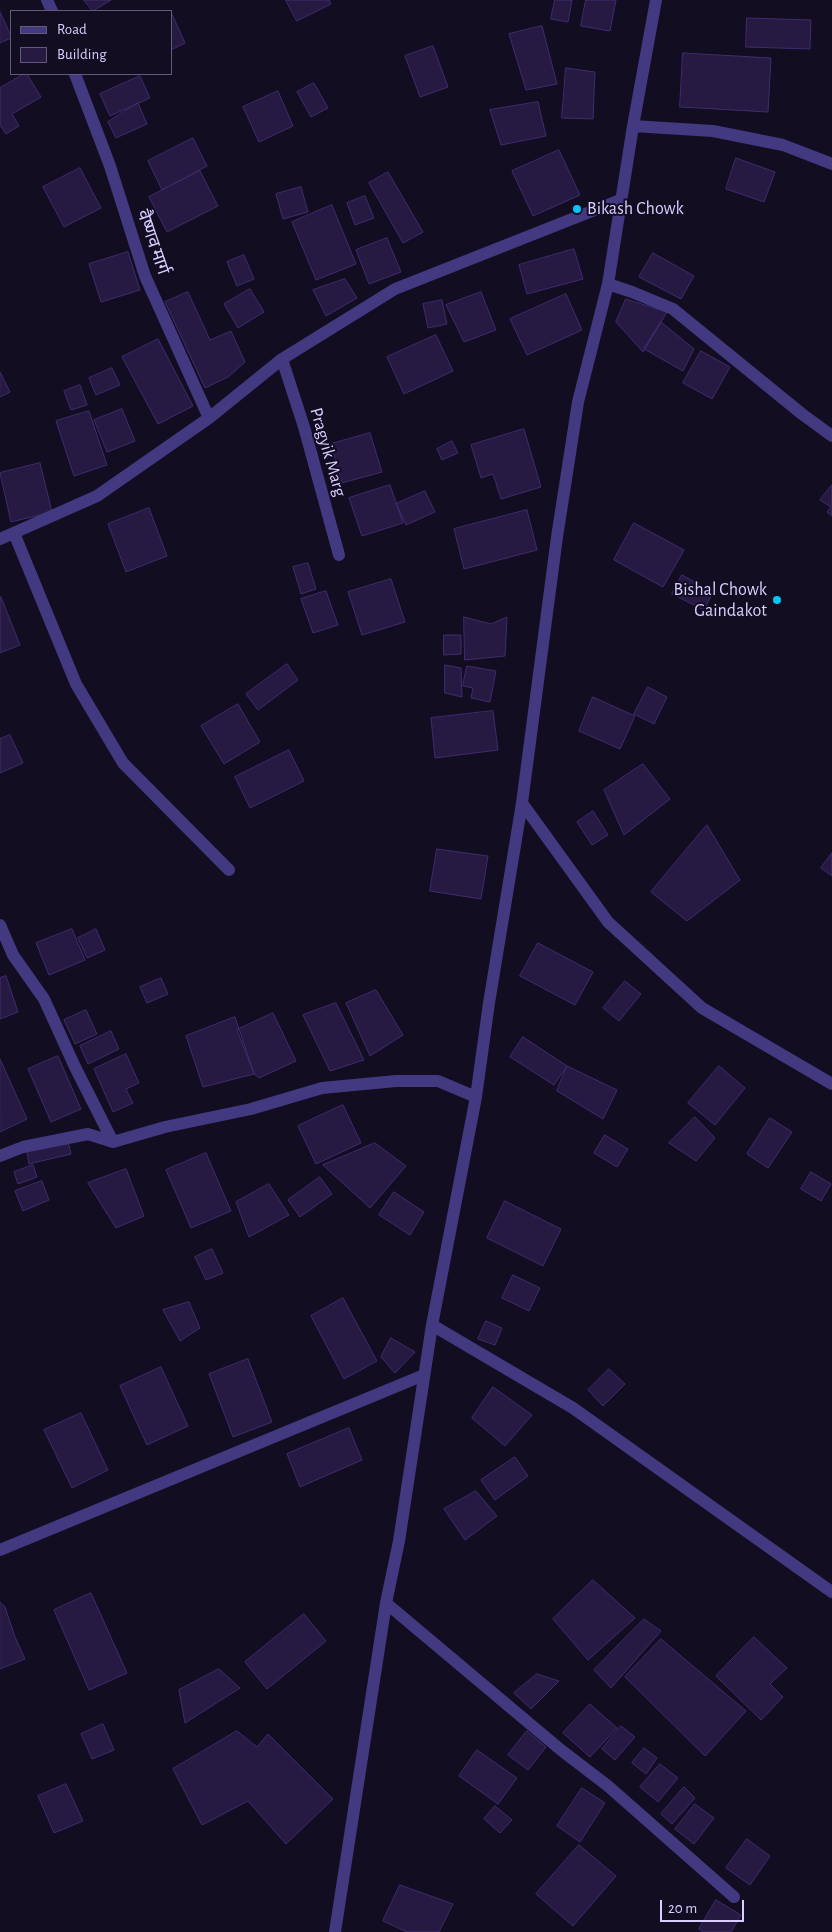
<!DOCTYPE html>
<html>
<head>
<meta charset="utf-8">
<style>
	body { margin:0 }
	#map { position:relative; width:832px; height:1932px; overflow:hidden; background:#130d22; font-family:"Alegreya Sans",sans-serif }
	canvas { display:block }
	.legend { position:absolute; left:10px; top:10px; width:162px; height:65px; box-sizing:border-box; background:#130d22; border:1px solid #625a7a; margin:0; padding:6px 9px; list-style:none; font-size:15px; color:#d9ceff }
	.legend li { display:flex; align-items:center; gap:10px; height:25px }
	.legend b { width:25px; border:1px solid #625a7a }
	.scale { position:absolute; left:660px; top:1900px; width:84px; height:22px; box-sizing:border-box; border:2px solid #d9ceff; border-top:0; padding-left:6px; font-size:15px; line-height:18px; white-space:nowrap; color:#d9ceff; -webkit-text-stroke:4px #130d22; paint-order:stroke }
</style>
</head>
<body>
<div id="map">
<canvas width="832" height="1932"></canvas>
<ul class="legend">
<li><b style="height:6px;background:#423981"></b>Road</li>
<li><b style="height:14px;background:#261a43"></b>Building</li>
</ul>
<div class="scale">20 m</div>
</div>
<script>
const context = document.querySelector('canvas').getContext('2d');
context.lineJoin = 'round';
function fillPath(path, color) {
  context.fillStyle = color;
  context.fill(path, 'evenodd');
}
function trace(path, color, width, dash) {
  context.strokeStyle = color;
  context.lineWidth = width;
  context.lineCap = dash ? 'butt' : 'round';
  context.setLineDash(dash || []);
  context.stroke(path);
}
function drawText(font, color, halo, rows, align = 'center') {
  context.font = font + ' "Alegreya Sans","Noto Sans Devanagari",sans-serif';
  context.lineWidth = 4;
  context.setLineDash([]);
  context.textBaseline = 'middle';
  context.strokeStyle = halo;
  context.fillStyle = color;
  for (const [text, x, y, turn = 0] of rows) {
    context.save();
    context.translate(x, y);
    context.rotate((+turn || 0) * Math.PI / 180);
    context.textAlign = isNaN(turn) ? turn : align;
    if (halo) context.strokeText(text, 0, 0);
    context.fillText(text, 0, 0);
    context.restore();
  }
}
const building = new Path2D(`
	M84 0H111L93 11Z
	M286 0H329L331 4 297 21Z
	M555 0H572L568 22 551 19Z
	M586 0H616L610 31 581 26Z
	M0 12 11 36V38L0 43Z
	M171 12 185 43 171 50Z
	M747 18 811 20 810 49 746 47Z
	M542 26 557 84 526 90 509 34Z
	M433 46 448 87 420 97 405 56Z
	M683 53 771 58 768 112 680 107Z
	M566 68 595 72 593 119 562 118Z
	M24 74H27L41 97 12 114 19 126 6 134 0 125V88Z
	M140 76 150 98 110 116 100 94Z
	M314 83 328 108 311 117 297 92Z
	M278 91 293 126 259 142 243 107Z
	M538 102 546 136 501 145 490 110Z
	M138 103 147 124 116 138 108 122Z
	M193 138 207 166 162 190 148 161Z
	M559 150 580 195 533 216 512 171Z
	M736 158 775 172 764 202 726 189Z
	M80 168 101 208 64 227 43 187Z
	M200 171 218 206 167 232 149 197Z
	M388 172 423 232 403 243 369 183Z
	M301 187 308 212 283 219 276 194Z
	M365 196 374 218 355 225 347 203Z
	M332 205 356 264 316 280 292 222Z
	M387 238 401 272 369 284 356 250Z
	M574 249 583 279 527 294 519 265Z
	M128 252 140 290 101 302 89 264Z
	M653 253 694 276 681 299 639 277Z
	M244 255 254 279 237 286 227 262Z
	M345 279 357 298 326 316 313 290Z
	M250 289 264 312 238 328 224 304Z
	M188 292 210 340 231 331 245 362 228 377 205 388 165 302Z
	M481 292 496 330 464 342 446 305Z
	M566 294 582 330 527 355 510 319Z
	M626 299 667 312 643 352 616 322Z
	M442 300 447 324 428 328 423 304Z
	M661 322 694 349 683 371 644 349Z
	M436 335 453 371 404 394 387 357Z
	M158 339 193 406 158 424 122 357Z
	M701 351 730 367 712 399 683 383Z
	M112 368 120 385 96 395 89 378Z
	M0 372 10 392 0 397Z
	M80 385 87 405 71 410 64 391Z
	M122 409 135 441 107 452 94 420Z
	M89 411 107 465 74 476 56 421Z
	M524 429 541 487 501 499 493 474 481 478 471 445Z
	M370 433 382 472 342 483 331 444Z
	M452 441 458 453 442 460 437 449Z
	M40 463 52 512 11 522 0 473Z
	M390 485 403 523 362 536 349 498Z
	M832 485V516L827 512 831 507 820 500Z
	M425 491 435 512 406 525 396 504Z
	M149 508 167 556 126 572 108 524Z
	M527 510 537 550 464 569 454 529Z
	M634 523 684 550 663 587 614 560Z
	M308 563 316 589 301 594 293 567Z
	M682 575 713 592 704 610 672 594Z
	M391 579 405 622 362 635 348 592Z
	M326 591 338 625 313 633 301 599Z
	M1 597 20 645 0 653V598Z
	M464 617 491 624 507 617 505 656 465 660Z
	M444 635H461V654L444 655Z
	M287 664 298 680 258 710 246 694Z
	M445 665 461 668 462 697 445 693Z
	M467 666 496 671 490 702 471 698 473 688 463 686Z
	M648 687 667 697 654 724 634 714Z
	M593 697 635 716 620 749 579 731Z
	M238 704 260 742 224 764 201 726Z
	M493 711 498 750 435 758 431 718Z
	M10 735 23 763 0 773V739Z
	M289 750 304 781 250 808 235 777Z
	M643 764 670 799 624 835 604 790Z
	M593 811 608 835 592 845 577 822Z
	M707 825 740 880 687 921 651 892Z
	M437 849 488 856 481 899 430 891Z
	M832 853V876L821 868Z
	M72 929 85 960 49 975 36 943Z
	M96 929 105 950 87 958 78 938Z
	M538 943 593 972 575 1005 520 976Z
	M6 976 18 1012 0 1019V978Z
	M161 978 168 994 147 1003 140 987Z
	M625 981 641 994 619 1021 603 1008Z
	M376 990 403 1035 370 1056 346 1003Z
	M336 1003 364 1060 330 1071 303 1015Z
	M86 1010 97 1034 75 1044 64 1020Z
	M273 1013 296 1061 259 1078 254 1074 237 1030Z
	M235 1017 254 1074 203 1087 186 1036Z
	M111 1031 119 1049 88 1064 80 1046Z
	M523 1037 567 1066 554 1085 510 1057Z
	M126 1054 139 1083 126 1089 133 1103 113 1112 94 1069Z
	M58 1056 81 1109 51 1122 28 1069Z
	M0 1059 27 1119 0 1132Z
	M567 1066 617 1090 603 1119 557 1091Z
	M719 1066 745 1088 715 1125 688 1103Z
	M343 1105 361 1143 316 1164 298 1126Z
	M695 1117 715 1138 696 1161 669 1143Z
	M770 1118 792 1132 768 1168 747 1154Z
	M605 1135 628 1149 617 1167 594 1153Z
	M68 1142 71 1154 29 1164 27 1152Z
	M375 1143 406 1166 370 1208 323 1165Z
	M206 1153 231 1211 191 1228 166 1170Z
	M33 1165 37 1177 18 1184 14 1172Z
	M126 1169 144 1216 116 1228 88 1183Z
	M811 1172 831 1184 821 1201 801 1189Z
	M320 1177 332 1194 300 1217 288 1200Z
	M42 1181 49 1200 23 1211 15 1191Z
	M269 1184 289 1215 249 1237 236 1202Z
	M394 1192 424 1212 410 1235 379 1215Z
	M505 1201 561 1229 543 1266 487 1238Z
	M212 1249 223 1273 206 1280 195 1257Z
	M513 1275 540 1288 529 1311 502 1298Z
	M343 1298 377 1361 344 1379 311 1316Z
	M189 1302 200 1328 180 1341 163 1310Z
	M486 1321 502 1328 495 1345 478 1339Z
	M391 1338 415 1352 395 1373 381 1357Z
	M248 1359 272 1422 233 1437 209 1374Z
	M161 1367 188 1426 147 1445 120 1386Z
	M609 1369 625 1384 603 1406 588 1390Z
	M493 1387 532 1415 505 1446 472 1418Z
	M81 1413 108 1470 72 1488 44 1430Z
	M349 1428 362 1460 300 1487 287 1454Z
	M515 1457 528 1476 495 1500 481 1480Z
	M476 1491 497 1516 465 1540 444 1509Z
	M593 1580 635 1618 588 1660 553 1619Z
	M91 1593 127 1673 89 1690 54 1610Z
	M0 1602 5 1607 15 1637 25 1659 0 1669Z
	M304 1614 326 1641 267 1689 245 1662Z
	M644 1619 661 1631 611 1688 594 1670Z
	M754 1637 787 1668 770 1684 783 1697 761 1720 716 1676Z
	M661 1639 746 1711 705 1756 625 1677Z
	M219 1669 240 1688 185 1723 179 1690Z
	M537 1674 559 1681 531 1709 514 1693Z
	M590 1704 617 1728 590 1757 563 1733Z
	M103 1724 114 1750 92 1759 81 1734Z
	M621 1726 635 1737 615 1760 602 1749Z
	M237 1731 257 1747 268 1734 333 1799 286 1844 248 1801 202 1825 173 1769Z
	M527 1731 546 1747 528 1770 508 1755Z
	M644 1748 657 1758 646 1774 632 1763Z
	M477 1750 517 1778 498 1804 459 1776Z
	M660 1764 678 1778 658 1802 640 1787Z
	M66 1784 83 1821 54 1833 38 1796Z
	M684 1787 695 1798 672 1824 661 1814Z
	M582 1788 605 1803 580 1842 557 1826Z
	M695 1804 714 1818 694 1844 675 1829Z
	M495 1806 512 1820 500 1833 484 1819Z
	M747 1839 770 1856 750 1885 726 1868Z
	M579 1845 616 1876 573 1926 536 1894Z
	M400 1885 453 1904 439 1932H407L383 1921Z
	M716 1900 741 1915 731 1932H703L699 1929Z`);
fillPath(building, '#261a43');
trace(building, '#3f2c6f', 1);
trace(new Path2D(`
	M47 0 52 11
	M75 74 110 166 145 276 209 418
	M633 126 713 131 783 145 832 164
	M608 284 632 292 673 309 802 414 832 436
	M282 359 304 427 339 555
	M14 533 76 684 123 763 229 870
	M0 539 97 496 209 418 282 359 395 289 620 200
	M522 803 608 922 702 1008 832 1084
	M0 925 13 955 44 999 75 1067 113 1142
	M0 1156 23 1147 88 1134 113 1142 165 1127 251 1109 322 1088 396 1081H438L476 1097
	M432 1325 573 1408 832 1592
	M0 1550 424 1375
	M386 1603 561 1750 608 1786 734 1897
	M335 1932 386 1603 399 1541 432 1325 476 1097 489 1003 522 803 557 537 578 402 608 284 633 126 656 0`), '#423981', 12);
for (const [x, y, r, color] of [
	[577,209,5,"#01c7f8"],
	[777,600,5,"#01c7f8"]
]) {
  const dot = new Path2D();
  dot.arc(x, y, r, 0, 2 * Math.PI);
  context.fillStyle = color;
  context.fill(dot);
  trace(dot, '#130d22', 2);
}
drawText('18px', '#d9ceff', '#130d22', [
	["Bikash Chowk",587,209],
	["Bishal Chowk",767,590,"right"],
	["Gaindakot",767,611,"right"]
], 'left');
drawText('18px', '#d9ceff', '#130d22', [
	["वैष्णव मार्ग",153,242,71],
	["Pragyik Marg",328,452,74]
]);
</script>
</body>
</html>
